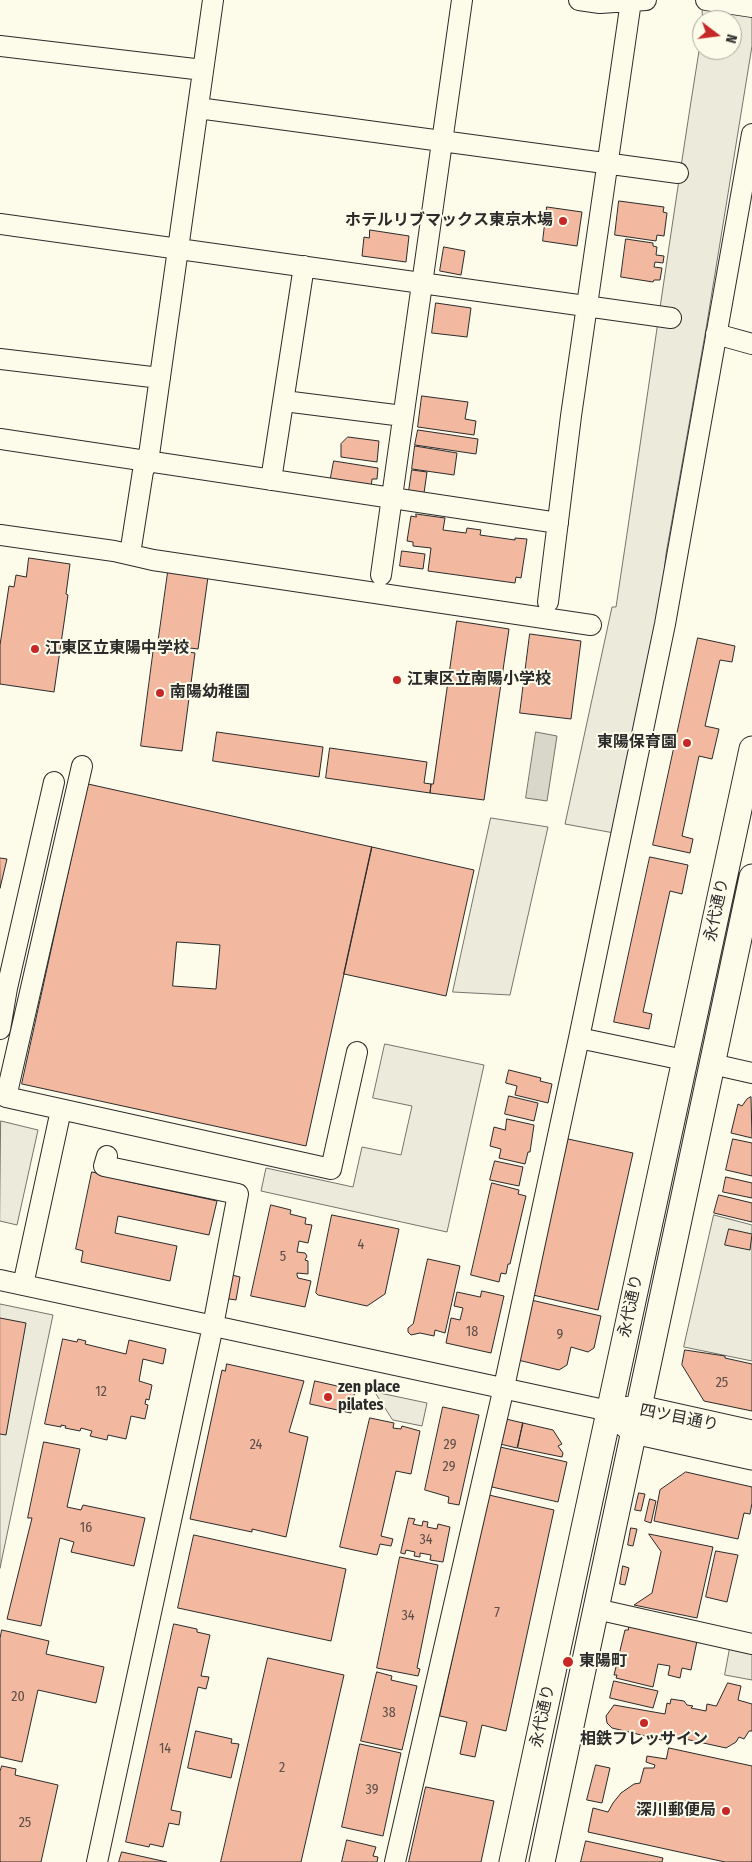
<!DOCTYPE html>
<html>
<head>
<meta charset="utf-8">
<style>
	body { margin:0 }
	#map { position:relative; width:752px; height:1862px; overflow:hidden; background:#fdfbea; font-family:"Fira Sans Condensed",sans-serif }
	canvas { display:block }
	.north { position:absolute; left:692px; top:10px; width:50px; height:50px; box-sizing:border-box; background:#fdfbea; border:1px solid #a9a89e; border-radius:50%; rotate:105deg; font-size:14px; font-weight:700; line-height:20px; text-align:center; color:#2b2b2b }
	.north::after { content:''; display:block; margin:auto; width:18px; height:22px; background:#c62828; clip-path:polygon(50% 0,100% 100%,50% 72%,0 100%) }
</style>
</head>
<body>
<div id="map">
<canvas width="752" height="1862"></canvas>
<div class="north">N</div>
</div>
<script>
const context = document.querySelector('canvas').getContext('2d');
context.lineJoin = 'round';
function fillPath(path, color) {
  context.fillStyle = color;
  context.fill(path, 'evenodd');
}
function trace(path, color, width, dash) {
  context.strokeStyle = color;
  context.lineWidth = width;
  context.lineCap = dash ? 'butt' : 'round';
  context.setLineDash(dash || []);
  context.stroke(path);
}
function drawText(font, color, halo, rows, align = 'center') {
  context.font = font + ' "Fira Sans Condensed","Noto Sans JP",sans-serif';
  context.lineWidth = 4;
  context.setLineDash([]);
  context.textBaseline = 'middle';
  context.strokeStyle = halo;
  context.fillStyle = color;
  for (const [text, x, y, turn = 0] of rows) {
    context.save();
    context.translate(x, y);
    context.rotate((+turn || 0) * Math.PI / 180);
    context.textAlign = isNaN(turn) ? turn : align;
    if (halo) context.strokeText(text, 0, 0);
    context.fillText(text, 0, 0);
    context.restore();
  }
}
const green = new Path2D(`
	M702 0H752V46L706 329 666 554 659 620 614 833 565 824 612 607H616C645 416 671 224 702 32V50H732V20H703Z
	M491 818 548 827 510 995 453 992Z
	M385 1044 484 1065 447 1232 261 1191 266 1168 353 1187 362 1147 401 1155 412 1106 373 1098Z
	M1 1121 38 1130 17 1225 0 1221Z
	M714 1215 752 1225V1361L684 1347Z
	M0 1304 53 1315 0 1568Z
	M375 1392 427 1403 422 1426 393 1420Z
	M730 1648 752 1652V1680L725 1675Z`);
fillPath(green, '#ecebdb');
trace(green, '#74746e', 1);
const water = new Path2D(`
	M536 732 557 736 547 801 526 798Z`);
fillPath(water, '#d8d7c9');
trace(water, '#74746e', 1);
const building = new Path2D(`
	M619 201 664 207 663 212 667 213 664 236 657 235 656 241 615 235Z
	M547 207 582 212 577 246 543 241Z
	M370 230 409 236 406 262 362 256 364 237 369 238Z
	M626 239 653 243V246L657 247 656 255 664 256 663 263 655 262 654 267 662 268 660 280H654L653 282 621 277Z
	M444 247 465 251 461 275 440 271Z
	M436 303 471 308 467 337 432 333Z
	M422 396 468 402 465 419 476 421 474 435 418 427Z
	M418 430 478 439 476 454 415 445Z
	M348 437 379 441 377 462 341 457V444Z
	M415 446 457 453 454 475 412 469Z
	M334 461 378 468 377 479H372L371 488 330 482Z
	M412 470 427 472 424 493 409 491Z
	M416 514 445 518 443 530 466 533 467 528 481 530 480 535 515 540V538L527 539 521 578 516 577 515 583 428 571 431 548 413 546V542L407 541 411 516 416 517Z
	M402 551 425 554 423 569 400 566Z
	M29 558 70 564 66 594 68 595 54 692 0 684V645L9 586 14 587 16 575 26 577Z
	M168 572 208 577 198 649 158 644Z
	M457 621 509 629 484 800 430 793 431 784H433Z
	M530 634 581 641 571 719 520 713Z
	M698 638 735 646 732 662 720 660 705 726 719 729 712 759 699 756 682 836 693 839 690 853 653 845Z
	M154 647 195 653 182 751 141 746Z
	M217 732 323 747 319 777 213 761Z
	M330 748 427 762 424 783 431 784 430 793 326 778Z
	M88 784 372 847 306 1146 22 1084ZM177 942 220 945 216 989 173 986Z
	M372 847 474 870 446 996 344 974Z
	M650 857 688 865 682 894 670 891 643 1012 652 1014 649 1029 614 1022Z
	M0 858 7 859 0 888Z
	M509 1070 541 1078 540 1081 552 1084 548 1103 515 1095 517 1086 506 1083Z
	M509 1096 538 1103 534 1121 505 1114Z
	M751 1097 752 1138 731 1133 738 1104 742 1106 747 1099Z
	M507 1119 534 1125 530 1152H528L525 1164 499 1158 501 1149 490 1146 494 1127 505 1130Z
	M568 1139 633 1153 598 1310 533 1295Z
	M733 1139 752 1143V1176L726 1170Z
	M495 1161 523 1167 519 1186 490 1180Z
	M92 1172 126 1179 125 1181 217 1201 209 1235 118 1216 115 1233 177 1246 170 1281 81 1262 83 1251 76 1249Z
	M726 1177 752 1183V1198L723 1192Z
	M492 1183 519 1190 518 1194 526 1196 510 1264H508L506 1274 501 1273 499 1282 471 1275Z
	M719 1195 752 1203V1222L714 1213Z
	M271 1205 291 1210 290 1214 306 1218 305 1224 312 1225 308 1243 299 1241 297 1252 305 1253 307 1256 305 1260 308 1261V1274L297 1273V1275L298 1278 311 1281 305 1307 251 1296Z
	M332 1215 399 1229 385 1294 367 1306 318 1295 316 1293Z
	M729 1229 752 1234 750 1250 725 1245Z
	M428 1259 460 1266 445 1333 435 1330 434 1336 420 1333 411 1335 408 1332V1328L413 1324Z
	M228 1274 240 1277 236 1300 223 1298Z
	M482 1291 504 1296 491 1353 446 1343 451 1318 460 1320 463 1308 454 1306 457 1292 480 1297Z
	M531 1300 601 1316 594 1348 588 1352 571 1347 567 1365 559 1370 518 1360Z
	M0 1318 26 1323 6 1435 0 1434Z
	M63 1339 77 1342 78 1339 86 1341 85 1344 126 1354 129 1340 166 1349 163 1364 143 1359 139 1381 152 1385 149 1400 146 1399 145 1404 148 1405 145 1419 131 1416 126 1439 108 1435 107 1440 90 1436 92 1431 81 1428 80 1431 65 1428 66 1426 61 1425V1427L45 1424Z
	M685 1350 725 1356V1358L752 1364V1411L704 1401 682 1365Z
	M227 1364 304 1381 289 1432 308 1437 286 1537 252 1529V1532L190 1519 222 1370 225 1371Z
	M315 1381 355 1390 351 1413 310 1404Z
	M443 1407 479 1415 459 1505 448 1503 449 1497 425 1490Z
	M370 1418 394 1423 393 1428 401 1429 402 1426 420 1431 411 1474 396 1471 381 1536 393 1539 391 1546 380 1544 377 1555 340 1547Z
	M506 1419 523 1423 517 1448 500 1444Z
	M523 1423 553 1430 562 1444 558 1446 563 1453 562 1457 518 1448Z
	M44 1442 80 1449 67 1507 81 1510 83 1505 145 1518 134 1566 71 1552 74 1542 60 1538 41 1626 7 1619 32 1518H28Z
	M500 1447 567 1462 558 1502 492 1487Z
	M686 1472 752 1487V1503L750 1514 744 1513 738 1539 654 1521 660 1490Z
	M639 1493 645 1494 641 1511 635 1510Z
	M489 1495 554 1510 506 1731 482 1725 475 1757 460 1754 467 1722 440 1716Z
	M650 1499 656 1501 651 1523 645 1521Z
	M409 1518 415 1519 413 1524 422 1526 423 1521 428 1522 427 1527 437 1529 438 1524 450 1527 443 1562 430 1560 431 1555 420 1553V1557L414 1556 415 1552 406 1550 405 1554 401 1553Z
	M631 1528 637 1529 633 1546 628 1545Z
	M649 1534 713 1547 697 1618 634 1605 652 1593 661 1552Z
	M194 1535 346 1569 331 1641 178 1608Z
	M716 1551 738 1555 727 1602 706 1597Z
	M400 1557 438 1565 417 1668 420 1669 418 1676 377 1668Z
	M623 1566 629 1568 625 1585 620 1584Z
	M174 1624 197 1629V1632L210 1635 201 1676 209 1677 206 1689 198 1687 171 1810 181 1812 179 1825 169 1823 163 1847 150 1844 149 1847 126 1842Z
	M629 1626 697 1641 691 1670 682 1668 680 1678 668 1675 670 1666 658 1664 653 1687 616 1678 617 1675H614L625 1630H628Z
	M2 1630 49 1641 46 1654 104 1667 96 1703 38 1690 22 1762 0 1757V1639Z
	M268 1658 344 1675 301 1862H221Z
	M377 1672 392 1676 391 1680 417 1686 402 1750 361 1741Z
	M614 1681 658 1691 653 1708 610 1698Z
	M728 1683 741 1686 738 1700 752 1704V1731H749L744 1739 739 1737 736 1742 726 1748 667 1735 666 1741 612 1728 607 1723 606 1716 614 1705 665 1714 667 1703 670 1704 671 1699 684 1701 687 1705 693 1706 691 1708 706 1711 707 1704 716 1706Z
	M196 1731 232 1739 231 1743 239 1744 231 1778 188 1768Z
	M360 1744 401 1753 383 1836 342 1827Z
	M669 1748 752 1766V1862H725L588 1832 593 1808 608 1812 613 1803 621 1793 634 1784 640 1783 644 1768H654L655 1765 646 1762 647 1756 666 1759Z
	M596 1765 610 1768 602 1803 587 1800Z
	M2 1766 16 1769 15 1775 58 1785 41 1862H0V1772Z
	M426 1787 494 1801 481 1862H409Z
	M347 1840 376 1847 373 1856 378 1857 377 1862H342Z
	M586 1841 663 1858 662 1862H581Z
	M122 1852 167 1862H119Z`);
fillPath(building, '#f2b8a0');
trace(building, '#2b2b2b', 1);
const minor = new Path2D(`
	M579 0 600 3 646 0
	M706 0 752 7
	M0 46 203 70
	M198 108 678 173
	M0 224 671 318
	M716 334 752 344
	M0 359 160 378
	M284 401 403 416
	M0 439 558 523
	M271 480 304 266
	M0 535 114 551 153 560 591 625
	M130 554 143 471 148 461 150 448 213 0
	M381 575 462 0
	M548 602 571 416 631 1
	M82 766 6 1097 331 1169 357 1052
	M0 1029 7 988 54 782
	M579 1038 684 1060
	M712 1064 752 1073
	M0 1280 609 1411
	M23 1285 61 1110
	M596 1609 752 1644
	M97 1862 213 1326 238 1194 104 1166 107 1156
	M395 1862 504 1387 579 1038 665 624 752 134`);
const major = new Path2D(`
	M624 1410 639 1408 752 1433
	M622 1422 634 1431 752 1457
	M512 1862 752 749
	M542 1862 752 877`);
trace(minor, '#2b2b2b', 22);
trace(major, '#2b2b2b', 27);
trace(minor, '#fdfbea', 20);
trace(major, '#fdfbea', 25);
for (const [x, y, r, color] of [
	[563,221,5,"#c62828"],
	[35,649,5,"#c62828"],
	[397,680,5,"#c62828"],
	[160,693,5,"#c62828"],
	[687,743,5,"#c62828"],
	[328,1397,5,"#c62828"],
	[568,1662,6,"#c62828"],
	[644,1723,5,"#c62828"],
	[726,1811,5,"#c62828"]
]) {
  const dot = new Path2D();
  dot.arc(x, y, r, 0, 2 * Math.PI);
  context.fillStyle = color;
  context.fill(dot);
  trace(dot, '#fdfbea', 2);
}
drawText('14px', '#5d4e48', null, [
	["4",361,1245],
	["5",283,1257],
	["18",472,1332],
	["9",560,1335],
	["25",722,1383],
	["12",101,1392],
	["24",256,1445],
	["29",450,1445],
	["29",449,1467],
	["16",86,1528],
	["34",426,1540],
	["7",497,1613],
	["34",408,1616],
	["20",18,1697],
	["38",389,1713],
	["14",165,1749],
	["2",282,1768],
	["39",372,1790],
	["25",25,1823]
]);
drawText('bold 16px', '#2b2b2b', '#fdfbea', [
	["ホテルリブマックス東京木場",553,221,"right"],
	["江東区立東陽中学校",45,649],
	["江東区立南陽小学校",407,680],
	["南陽幼稚園",170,693],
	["東陽保育園",677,743,"right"],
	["zen place",338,1388],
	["pilates",338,1406],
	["東陽町",579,1662],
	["相鉄フレッサイン",644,1740,"center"],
	["深川郵便局",716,1811,"right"]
], 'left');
drawText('16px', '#2b2b2b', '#fdfbea', [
	["永代通り",717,910,-78],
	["永代通り",631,1306,-78],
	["四ツ目通り",679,1418,11],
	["永代通り",543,1716,-78]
]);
</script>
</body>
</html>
